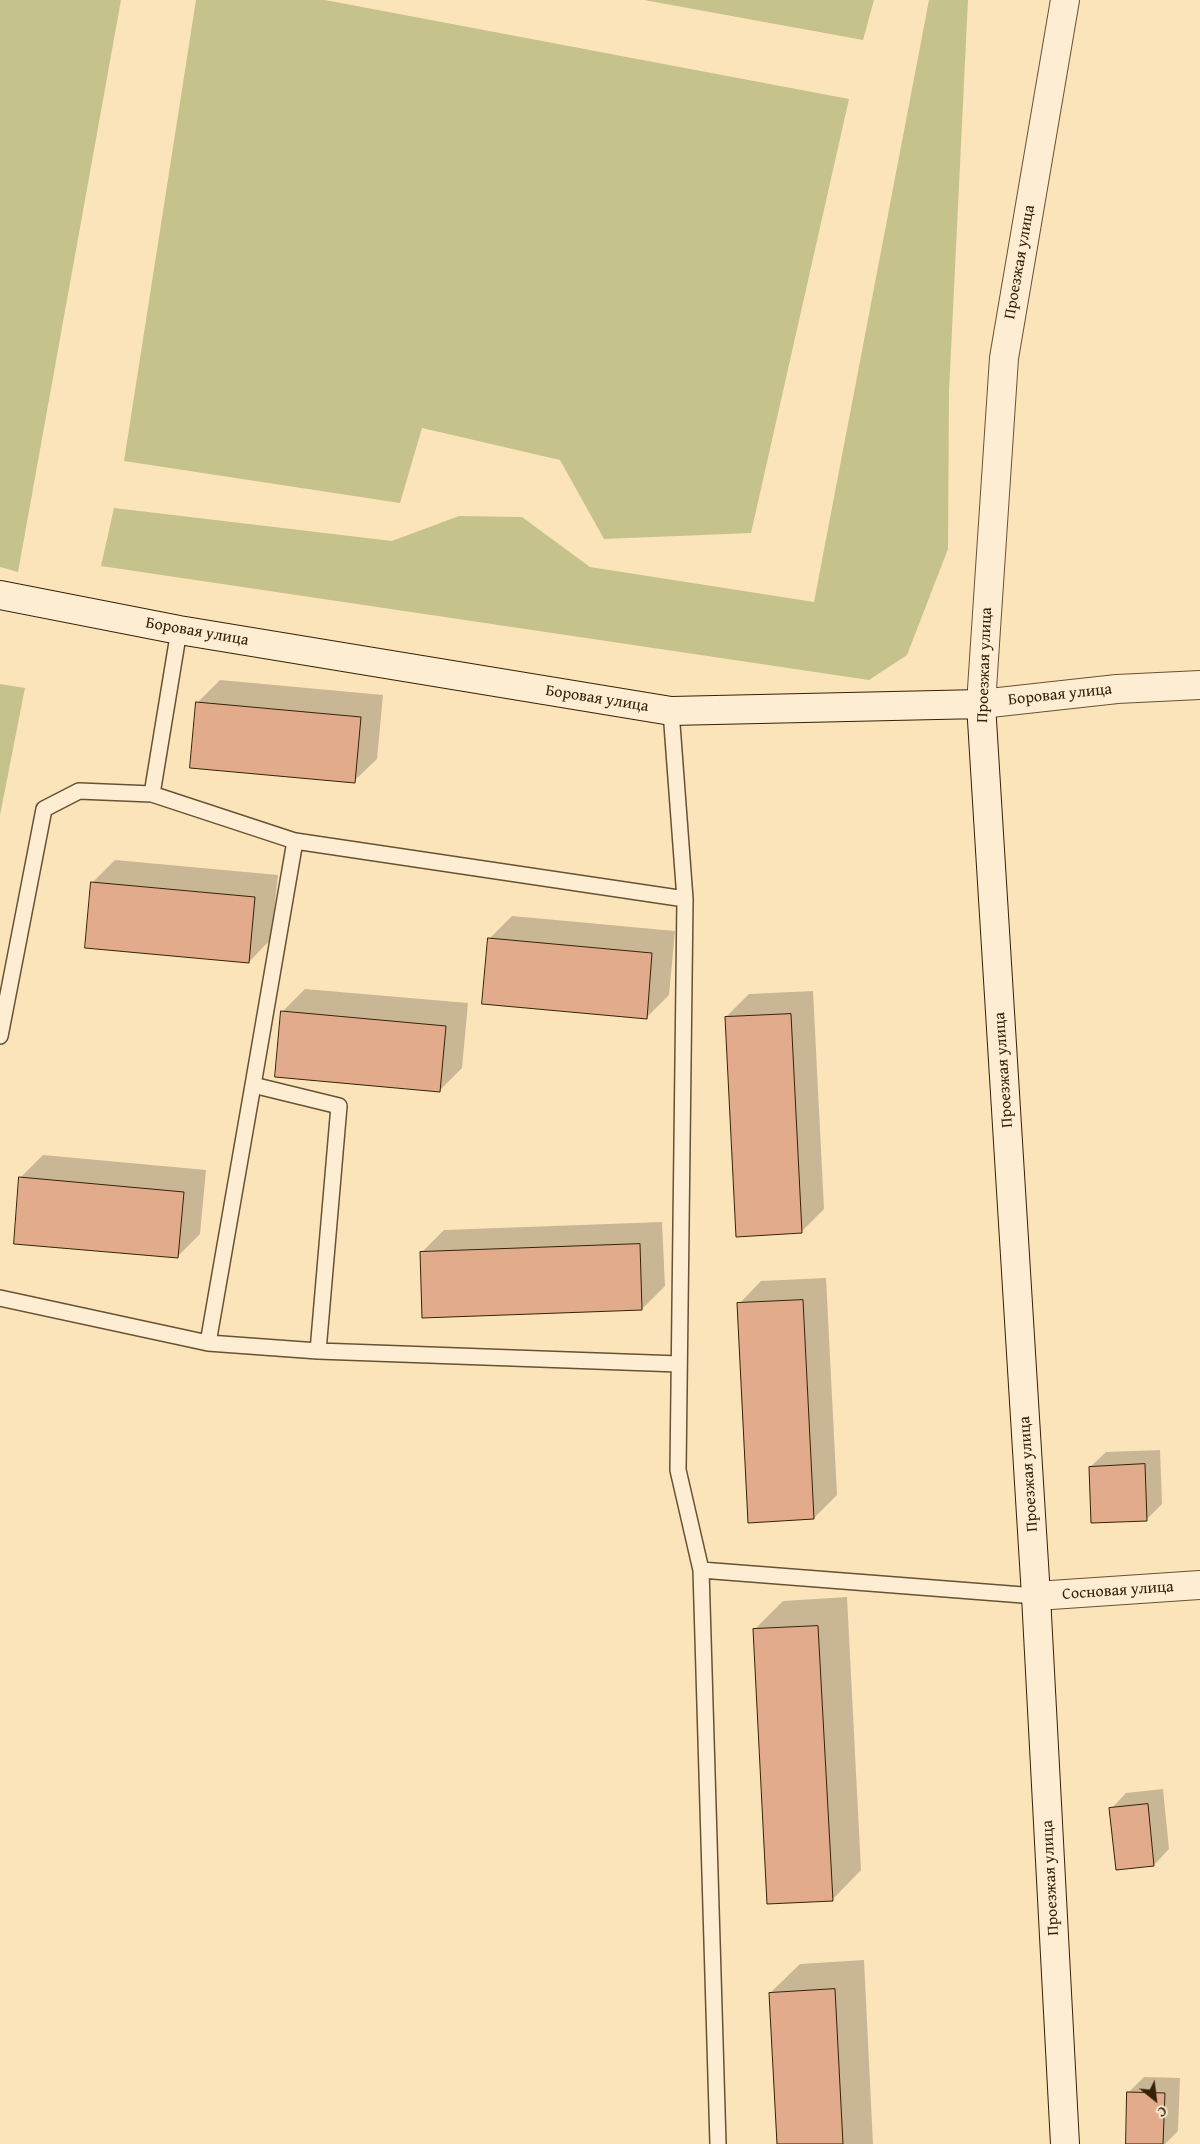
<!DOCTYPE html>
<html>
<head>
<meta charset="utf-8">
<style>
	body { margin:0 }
	#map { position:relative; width:1200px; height:2144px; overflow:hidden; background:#fce4ba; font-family:"Gentium Book Plus",serif }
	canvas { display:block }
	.north { position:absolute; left:1130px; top:2074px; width:50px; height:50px; -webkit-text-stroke:4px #fdedd2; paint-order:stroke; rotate:151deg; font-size:14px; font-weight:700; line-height:20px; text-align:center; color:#352206 }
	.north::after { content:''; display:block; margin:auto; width:18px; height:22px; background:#352206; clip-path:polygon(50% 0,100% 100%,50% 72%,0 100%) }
</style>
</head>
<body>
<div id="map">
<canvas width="1200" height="2144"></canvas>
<div class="north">С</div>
</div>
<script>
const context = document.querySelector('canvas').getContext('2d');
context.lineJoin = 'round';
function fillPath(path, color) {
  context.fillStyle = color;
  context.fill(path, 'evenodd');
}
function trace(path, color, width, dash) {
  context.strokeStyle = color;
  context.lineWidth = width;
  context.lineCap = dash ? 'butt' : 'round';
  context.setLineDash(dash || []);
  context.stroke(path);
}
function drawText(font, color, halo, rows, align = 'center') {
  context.font = font + ' "Gentium Book Plus",serif';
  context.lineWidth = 4.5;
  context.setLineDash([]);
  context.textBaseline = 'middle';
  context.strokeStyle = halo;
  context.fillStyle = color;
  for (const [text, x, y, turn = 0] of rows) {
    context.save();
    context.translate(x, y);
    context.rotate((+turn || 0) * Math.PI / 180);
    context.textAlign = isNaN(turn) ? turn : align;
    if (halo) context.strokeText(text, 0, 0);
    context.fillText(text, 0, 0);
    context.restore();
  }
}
fillPath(new Path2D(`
	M0 0H121L18 572 0 567Z
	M196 0H325L849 99 751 533 604 539 560 460 422 428 400 503 124 461Z
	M644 0H874L863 40Z
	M929 0H968L949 392 948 549 907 655 869 680 101 566 114 508 392 541 459 516 522 517 590 567 814 602Z
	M0 684 25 688 0 815Z`), '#c6c28b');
fillPath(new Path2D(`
	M220 680 383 695 377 759 354 781 198 702Z
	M115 860 278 875 271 939 249 962 92 883Z
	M512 916 675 931 669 995 646 1018 489 939Z
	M305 989 468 1003 462 1068 439 1091 282 1012Z
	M813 991 824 1209 801 1232 726 1017 749 994Z
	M43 1155 206 1170 200 1234 177 1257 20 1178Z
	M662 1222 665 1286 642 1309 421 1253 444 1230Z
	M826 1278 837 1495 814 1518 739 1304 761 1281Z
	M1160 1450 1162 1504 1146 1520 1090 1467 1106 1452Z
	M847 1597 861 1870 832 1900 754 1630 783 1601Z
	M1163 1789 1169 1849 1154 1865 1111 1809 1126 1793Z
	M864 1960 873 2144H778L770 1993 800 1964Z
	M1144 2077 1180 2078 1178 2131 1165 2144H1127L1129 2092Z`), '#0003');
const building = new Path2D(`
	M196 702 361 717 355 783 190 768Z
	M91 882 255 897 249 963 85 948Z
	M488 938 652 953 647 1019 482 1004Z
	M281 1011 446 1026 440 1092 275 1077Z
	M791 1014 802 1233 736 1237 725 1017Z
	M19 1177 184 1192 178 1258 14 1244Z
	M640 1244 642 1310 422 1318 420 1252Z
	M803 1300 814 1519 748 1523 737 1303Z
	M1145 1464 1147 1521 1091 1523 1089 1467Z
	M818 1626 833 1901 767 1904 753 1629Z
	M1148 1804 1154 1866 1116 1870 1109 1808Z
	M835 1989 843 2144H777L769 1993Z
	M1127 2092 1165 2093 1163 2144H1126Z`);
fillPath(building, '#e2ab8c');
trace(building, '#352206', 1);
const lane = new Path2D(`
	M179 630 152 794 295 841 685 899
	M671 711 685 899 678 1470 701 1570 718 2144
	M0 1036 44 809 79 791 152 794
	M253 1085 295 841
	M0 1298 208 1343 253 1085 339 1106 318 1351 679 1364
	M208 1343 318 1351
	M701 1570 1036 1596`);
const street = new Path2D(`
	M1065 0 1004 358 981 704 1117 689 1200 685
	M1036 1596 1200 1585`);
const secondary = new Path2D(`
	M0 595 179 630 671 711 981 704 1036 1596 1065 2144`);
trace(lane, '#675233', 18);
trace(street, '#675233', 30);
trace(secondary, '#352206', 30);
trace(lane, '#fdedd2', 15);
trace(street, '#fdedd2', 28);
trace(secondary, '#fdedd2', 28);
drawText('16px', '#352206', '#fdedd2', [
	["Проезжая улица",1020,262,-80],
	["Боровая улица",197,632,10],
	["Проезжая улица",985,665,-88],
	["Боровая улица",1060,695,-6],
	["Боровая улица",597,699,9],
	["Проезжая улица",1004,1070,-94],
	["Проезжая улица",1029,1474,-94],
	["Сосновая улица",1118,1591,-4],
	["Проезжая улица",1051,1878,-93]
]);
</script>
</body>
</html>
